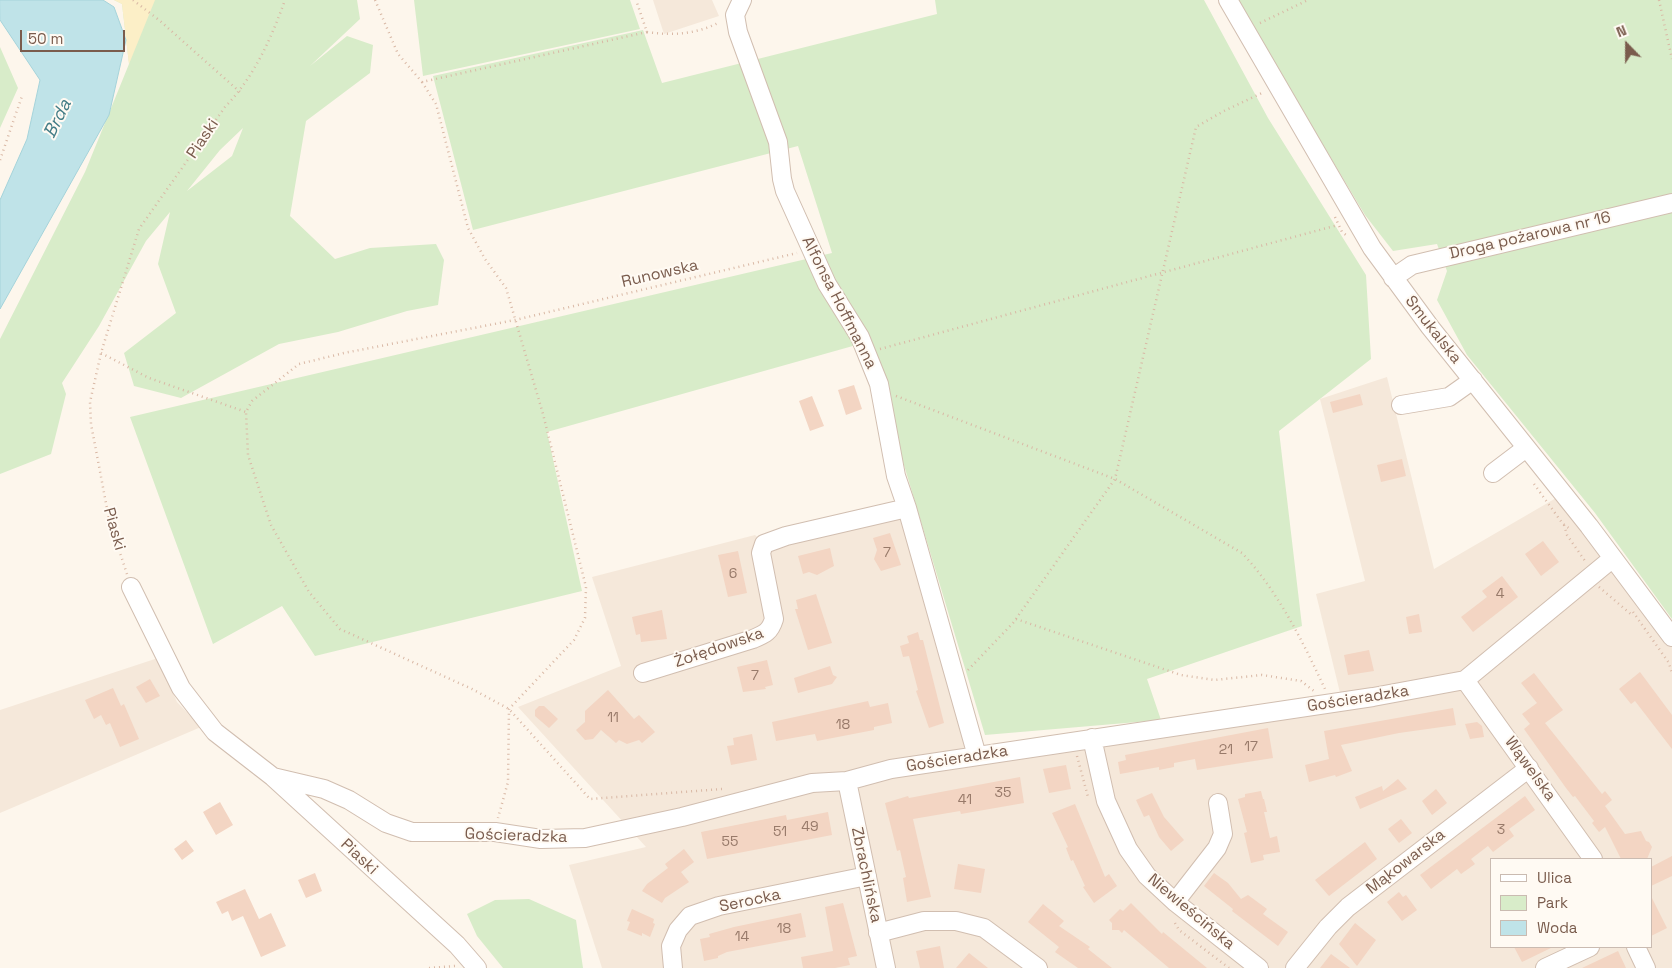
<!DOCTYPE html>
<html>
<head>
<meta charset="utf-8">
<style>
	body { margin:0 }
	#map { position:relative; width:1672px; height:968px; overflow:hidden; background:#fdf6ec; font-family:"Space Grotesk",sans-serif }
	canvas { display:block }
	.legend { position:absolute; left:1490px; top:858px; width:162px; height:90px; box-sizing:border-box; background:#fffaf3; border:1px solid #cabbb1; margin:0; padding:6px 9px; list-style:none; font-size:15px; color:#7a5c4d }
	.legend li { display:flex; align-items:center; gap:10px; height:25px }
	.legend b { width:25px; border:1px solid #cabbb1 }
	.north { position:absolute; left:1602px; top:20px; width:50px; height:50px; -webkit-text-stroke:4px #fffaf3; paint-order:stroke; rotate:338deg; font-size:14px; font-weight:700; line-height:20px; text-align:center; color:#7a5c4d }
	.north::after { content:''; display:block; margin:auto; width:18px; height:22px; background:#7a5c4d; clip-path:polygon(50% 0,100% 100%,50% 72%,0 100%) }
	.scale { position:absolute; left:20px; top:30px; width:105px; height:22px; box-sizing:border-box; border:2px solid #7a5c4d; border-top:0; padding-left:6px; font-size:15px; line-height:18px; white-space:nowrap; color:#7a5c4d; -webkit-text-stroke:4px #fffaf3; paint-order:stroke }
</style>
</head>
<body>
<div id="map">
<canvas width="1672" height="968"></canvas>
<ul class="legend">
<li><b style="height:6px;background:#fff"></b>Ulica</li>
<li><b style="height:14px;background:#d8ecc9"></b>Park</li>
<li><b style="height:14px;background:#bfe3e8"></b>Woda</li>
</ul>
<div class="north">N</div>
<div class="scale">50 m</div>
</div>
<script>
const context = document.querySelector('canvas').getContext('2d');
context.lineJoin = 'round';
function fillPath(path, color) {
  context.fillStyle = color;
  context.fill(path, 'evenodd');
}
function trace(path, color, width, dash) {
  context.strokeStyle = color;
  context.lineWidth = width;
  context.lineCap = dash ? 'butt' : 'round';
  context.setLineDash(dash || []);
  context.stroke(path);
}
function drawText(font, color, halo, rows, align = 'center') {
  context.font = font + ' "Space Grotesk",sans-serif';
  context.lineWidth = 4;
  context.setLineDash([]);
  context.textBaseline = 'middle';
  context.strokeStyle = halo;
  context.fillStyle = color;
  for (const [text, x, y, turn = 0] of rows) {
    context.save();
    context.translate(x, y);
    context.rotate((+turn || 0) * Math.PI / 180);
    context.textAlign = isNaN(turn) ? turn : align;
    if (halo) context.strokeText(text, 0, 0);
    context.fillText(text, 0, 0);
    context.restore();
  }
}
fillPath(new Path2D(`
	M653 0H712L719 16 664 34Z
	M1387 377 1434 569 1563 494 1672 637V968H602L569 865 646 847 518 707 621 666 592 577 755 535 765 544 907 508 977 756 1342 701 1316 594 1365 581 1320 399ZM1491 859H1651V947H1491Z
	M158 658 177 702 201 727 0 813V710Z`), '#f5e8da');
fillPath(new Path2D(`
	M114 0H357L360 19 310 66 347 36 373 45 370 73 306 121 290 216 335 259 370 248 436 244 444 260 438 305 407 311 338 332 279 344 181 398 134 386 124 353 176 313 158 264 170 212 146 241 99 326 62 383 66 394 51 454 0 474V339L85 172 129 64 122 4ZM243 128 232 156 187 191 220 150Z
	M414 0H630L640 29 423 76Z
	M935 0H1204L1268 118 1366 275 1371 359 1279 431 1302 626 1147 679 1161 720 985 735 867 342 547 432 582 591 315 656 282 606 213 644 130 417 832 253 798 146 473 230 433 76 643 30 662 83 937 14Z
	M1236 0H1672V619L1595 513 1467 355 1437 300 1447 271 1437 244 1393 251 1365 215Z
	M0 47 18 88 0 128Z
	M529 899 576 920 583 968H503L477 936 467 914 495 900Z`), '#d8ecc9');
fillPath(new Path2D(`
	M114 0H155L129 64 122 4Z`), '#fcefc7');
const water = new Path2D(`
	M0 0H103L114 7 126 40 109 115 0 309V200L27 139 40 80 0 20Z`);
fillPath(water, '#bfe3e8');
trace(water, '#a5d3da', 1);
fillPath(new Path2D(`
	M854 385 862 409 846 415 838 390Z
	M1360 394 1363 405 1333 413 1330 402Z
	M812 396 824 426 810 431 799 401Z
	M1402 459 1406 476 1381 482 1377 465Z
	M890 533 901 565 881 571 874 559 877 550 873 538Z
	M1543 541 1559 562 1541 576 1525 554Z
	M830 548 834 566 817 575 809 572 803 574 798 556Z
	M738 551 747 593 728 597 718 555Z
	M1502 576 1518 597 1473 632 1461 617 1487 597 1482 591Z
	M816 594 832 643 808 650 795 609H798L796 600Z
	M662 610 667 639 641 642 640 634 636 635 632 617Z
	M1419 614 1422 632 1409 634 1406 617Z
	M918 632 920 640H923L944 723 929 728 916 691 918 690 909 656 903 657 900 646 909 643 907 636Z
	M1369 650 1374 671 1348 675 1344 655Z
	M767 660 773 685 765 687 766 689 743 692 737 667Z
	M830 666 833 675 837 677 832 684 798 693 794 678Z
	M1640 672 1672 715V749L1635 701 1631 704 1619 689Z
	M1534 673 1563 710 1545 723 1602 794 1605 791 1612 800 1605 806 1625 834 1641 831 1646 841 1649 842 1652 847 1647 859H1621L1605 827 1599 832 1592 823 1594 821 1575 796 1573 797 1566 788 1524 729 1530 724 1522 714 1537 703 1521 683Z
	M150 679 160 696 146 703 136 687Z
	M113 688 121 706 124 704 139 739 120 747 110 723 106 725 101 715 94 719 85 700Z
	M608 690 634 719 639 715 655 732 642 743 639 740 627 744 619 740 616 743 601 730 593 739 585 740 576 730 585 722V711Z
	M868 701 870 707 888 703 892 723 874 727V730L817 741 815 734 776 741 772 722Z
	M539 706H544L558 719 549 728 535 716V710Z
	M1453 708 1456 725 1399 733 1341 745 1352 771 1336 777 1335 775 1309 782 1305 765 1329 759 1324 731Z
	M1477 722 1482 726 1484 737 1470 739 1465 724Z
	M1268 728 1273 758 1197 770 1195 759 1174 763V767L1159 770V767L1120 774 1118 762 1126 760 1125 755Z
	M752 734 757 760 731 765 727 746 734 745 733 738Z
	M1066 765 1071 789 1049 793 1043 769Z
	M1020 777 1024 803 961 814 960 811 913 819 931 897 907 902 903 878 906 877 900 850 897 851 885 803 908 796 909 798Z
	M1398 779 1407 789 1360 809 1355 797 1382 786 1383 791Z
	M1436 789 1447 803 1432 815 1422 801Z
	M1261 791 1263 799H1264L1267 812H1264L1270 838 1277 836 1280 852 1263 855 1264 860 1251 863 1244 833 1247 832 1238 799 1245 797V794Z
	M1152 793 1164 817 1184 840 1171 851 1159 837 1149 815 1144 817 1136 800Z
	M1525 796 1535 810 1509 829 1514 836 1493 852 1488 846 1471 859 1475 864 1461 874 1457 869 1431 889 1420 875Z
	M220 802 233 825 216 835 203 812Z
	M1075 804 1105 877 1109 874 1117 886 1094 903 1083 887 1085 886 1073 860 1071 861 1066 848 1068 847 1052 813Z
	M828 812 832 835 707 859 701 832 786 815 787 820Z
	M1401 819 1412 833 1399 843 1388 829Z
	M186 840 194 851 182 860 174 849Z
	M1365 842 1377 859 1329 896 1315 880Z
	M684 849 694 862 681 872 689 882 665 898 662 903 642 891 647 884 668 868 665 864Z
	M1672 856V876L1651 886V867Z
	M958 864 985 869 981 893 954 889Z
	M315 873 322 891 306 898 298 880Z
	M1214 873 1228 883 1241 899 1248 895 1267 909 1263 914 1288 932 1278 946 1232 911 1233 909 1204 886Z
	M245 889 259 919 271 913 286 946 261 957 243 916 232 921 228 911 222 914 216 902Z
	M1399 892 1403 897 1406 895 1417 910 1402 921 1387 902Z
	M1651 896 1667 928 1651 936Z
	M843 903 857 956 848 958 850 965 835 968H803L801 957 833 951 825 907Z
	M1131 903 1162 934 1163 932 1207 968H1169L1124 930 1122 933 1119 930H1112V923L1109 920 1120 909 1123 911Z
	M1043 904 1064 921 1059 926 1090 947 1088 949 1112 968H1078L1055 952 1059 947 1028 922Z
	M632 909 654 919 653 923 655 924 650 937 642 933V936L627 930 630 922 627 921Z
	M801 913 806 937 727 952 718 956V958L704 961 700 939 710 937 709 934 734 927Z
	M1355 923 1376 940 1357 966 1339 944Z
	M940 946 944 968H920L916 951Z
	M1514 947H1553L1522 962Z
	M1618 951 1626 968H1582Z
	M969 953 988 968H956Z
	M1331 954 1350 968H1320Z`), '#f3d5c3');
const minor = new Path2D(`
	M742 0 735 15 738 32 778 142 782 179 785 191 827 284 860 337 879 384 896 476 907 508 977 756
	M1228 0 1372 248 1430 327 1589 526 1672 637
	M1393 278 1412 265 1672 203
	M1401 405 1449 397 1473 380
	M1493 473 1526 448
	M131 587 181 688 215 732 273 777 457 945 477 968
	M643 673 753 639C765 634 770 632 774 619L761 553 764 544 786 536 907 508
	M1465 680 1593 859
	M1092 738 1106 801 1128 849 1147 876 1175 902 1259 968
	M273 777 324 789 349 800 386 823 412 832H495L541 839 585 838 682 817 812 783 847 781 891 769 1373 697 1465 680 1613 558
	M847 781 886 968
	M1175 902 1217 848 1223 834 1218 803
	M878 933 924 921H956L984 928 1038 968
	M1636 947 1646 968
	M673 968 671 946 678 930 690 916 719 906 867 876
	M1295 968 1328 927 1348 907 1529 768
	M1545 968 1590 947`);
trace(minor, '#d1beb0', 20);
trace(new Path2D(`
	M133 0 159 20 240 92
	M375 0 398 54 422 82 647 32 636 0
	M1659 0 1672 59
	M1260 23 1308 0
	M647 32C673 36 697 34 720 22
	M422 82 436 104 468 228 485 259 506 288 543 414 586 587 585 618 574 640 509 709 508 782 498 818
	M0 160 22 96
	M1335 217 1342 232 1346 235
	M880 349 1338 225
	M101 353 149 378 246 412
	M896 396 1115 479 1242 553C1278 591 1303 642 1325 689
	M1534 484 1563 524 1570 529
	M1564 525 1567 535 1585 561
	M127 574 109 519 91 424 90 402 101 353 139 229 225 107C254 77 271 39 285 0
	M1599 587 1633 616
	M1633 612 1669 663 1672 674
	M1016 619 1181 675 1214 680 1262 675 1301 681 1314 691
	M968 670 1013 623 1115 479 1196 127 1224 111 1264 92
	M1077 756 1088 797
	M722 789 590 799 509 709 472 689 340 629 309 592 271 525 248 455 246 412 252 401 299 364 344 353 515 320 797 253
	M1175 923 1179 930 1229 968
	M429 968 455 966`), '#d9b8a5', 2.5, [1, 4]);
trace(minor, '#fff', 18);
drawText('14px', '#987a6a', null, [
	["7",887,553],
	["6",733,574],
	["4",1500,594],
	["7",755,676],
	["11",613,718],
	["18",843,725],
	["17",1251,747],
	["21",1226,750],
	["35",1003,793],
	["41",965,800],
	["49",810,827],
	["3",1501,830],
	["51",780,832],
	["55",730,842],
	["18",784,929],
	["14",742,937]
]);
drawText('16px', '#7a5c4d', '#fffaf3', [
	["Piaski",203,139,-56],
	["Droga pożarowa nr 16",1530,236,-13],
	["Runowska",660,274,-13],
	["Alfonsa Hoffmanna",839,303,63],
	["Smukalska",1433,330,52],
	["Piaski",114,529,74],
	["Żołędowska",719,648,-19],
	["Gościeradzka",1358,699,-9],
	["Gościeradzka",957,759,-9],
	["Wąwelska",1530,769,54],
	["Gościeradzka",516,836,2],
	["Piaski",359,857,43],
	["Mąkowarska",1406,862,-38],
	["Zbrachlińska",866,875,78],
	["Serocka",750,901,-12],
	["Niewieścińska",1191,912,40]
]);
drawText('italic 18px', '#437c86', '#fffaf3', [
	["Brda",58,119,-64]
]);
</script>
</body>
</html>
